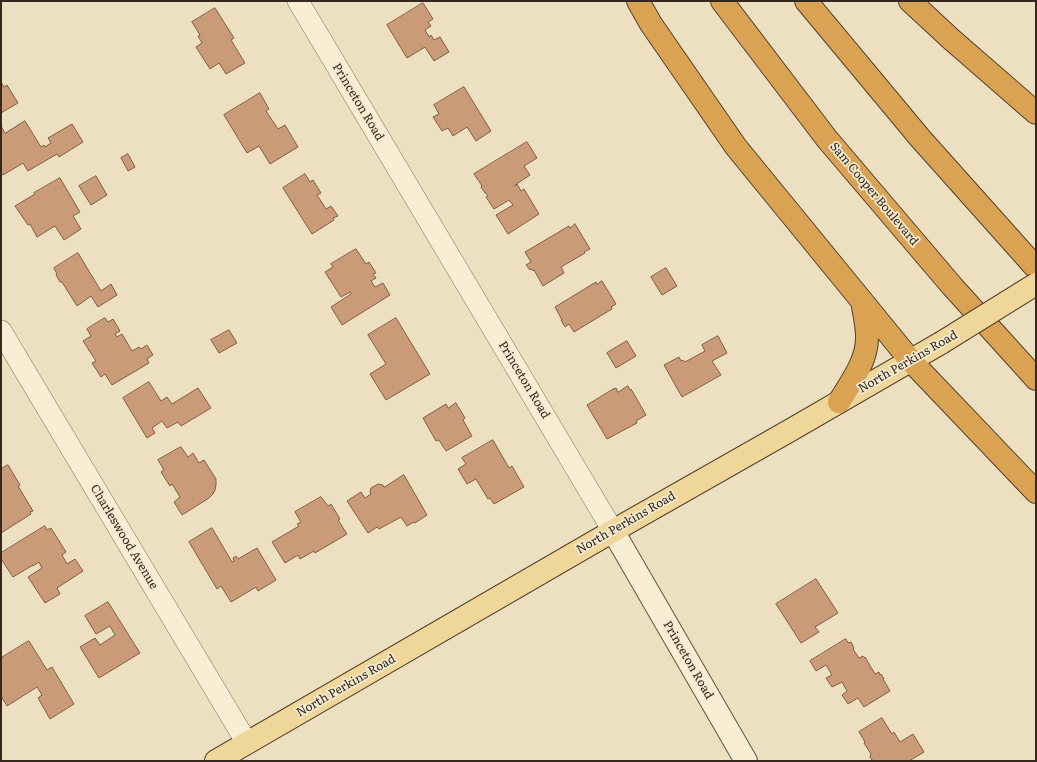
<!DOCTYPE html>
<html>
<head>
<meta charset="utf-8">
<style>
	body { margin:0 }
	#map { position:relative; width:1037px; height:762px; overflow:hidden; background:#ece0c1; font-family:Literata,serif }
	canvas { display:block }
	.frame { position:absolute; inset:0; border:2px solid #35291d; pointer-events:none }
</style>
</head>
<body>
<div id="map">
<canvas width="1037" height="762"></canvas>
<div class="frame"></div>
</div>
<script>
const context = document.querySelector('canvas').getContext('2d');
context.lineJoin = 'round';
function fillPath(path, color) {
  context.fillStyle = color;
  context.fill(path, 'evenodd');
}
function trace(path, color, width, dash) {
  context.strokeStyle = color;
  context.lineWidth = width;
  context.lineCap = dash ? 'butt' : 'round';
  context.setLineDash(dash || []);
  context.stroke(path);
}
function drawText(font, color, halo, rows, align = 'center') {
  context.font = font + ' Literata,serif';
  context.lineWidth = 3.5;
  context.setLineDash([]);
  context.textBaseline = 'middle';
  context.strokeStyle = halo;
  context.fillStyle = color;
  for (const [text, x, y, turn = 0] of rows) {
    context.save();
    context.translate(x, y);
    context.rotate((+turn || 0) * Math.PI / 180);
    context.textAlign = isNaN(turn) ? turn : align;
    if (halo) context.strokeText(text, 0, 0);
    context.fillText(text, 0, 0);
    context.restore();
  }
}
const building = new Path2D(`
	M423 3 433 19 428 22 431 26 425 30 429 37 431 35 434 40 440 37 449 52 434 61 425 47 407 58 387 25Z
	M215 8 234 38 231 40 245 63 226 74 219 63 210 69 196 47 202 43 198 36 200 35 192 22Z
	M1 82 4 87 7 85 18 103 1 113Z
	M464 87 491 131 476 141 467 127 453 136 448 128 442 131 433 117 439 114 434 105Z
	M260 93 269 109 266 111 278 129 285 125 298 147 270 164 259 146 247 153 224 115Z
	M25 121 41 147 44 145 45 147 51 143 48 138 72 124 83 142 59 157 57 154 28 171 23 163 3 175 1 172V126L5 133Z
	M527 142 537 158 524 166 530 175 515 185V186L517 184 521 191 524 189 539 214 508 234 496 215 513 205 509 200 494 209 486 197 488 196 486 193H485L481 187 482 186 474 174Z
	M128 154 135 167 128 171 121 158Z
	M305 174 310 182 313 180 321 193 317 195 326 209 331 206 338 216 333 218 334 220 312 234 283 188Z
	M96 176 107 195 91 205 79 186Z
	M60 178 80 212 73 216 81 229 64 240 55 226 37 237 30 224 28 225 15 206 35 194 34 193Z
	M575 224 590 249 584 252 585 253 561 267 564 273 543 286 534 270 533 271 532 269 530 270 526 265 531 262 525 252 569 226 570 228Z
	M356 249 366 264 369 262 376 273 373 274 376 278 371 281 375 287 383 283 390 295 342 325 331 307 351 294 350 292 341 297 325 272 333 267 331 264Z
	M78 253 101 291 111 284 117 295 98 307 91 296 77 306 62 282H60L56 275 57 274 54 268Z
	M666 268 677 286 662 295 651 277Z
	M602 281 616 304 611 307 612 309 574 332 569 324 565 327 561 320H562L555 307 596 282 597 284Z
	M105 318 108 322 113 319 120 331 115 334 117 337 122 334 132 351 139 347 141 349 147 345 153 355 147 359 149 363 112 385 105 374 101 377 92 363 96 361 83 341 91 336 87 329Z
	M396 318 430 374 386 400 370 374 386 364 368 335Z
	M229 330 237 343 219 353 211 340Z
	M718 336 727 353 712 361 721 375 682 397 664 365 679 357 681 361 683 360 685 362 705 351 702 345Z
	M627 341 636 356 616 368 607 353Z
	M149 382 161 401 167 397 172 404 198 388 211 408 181 426 178 422 167 428 162 421 152 428 155 433 147 438 123 398Z
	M628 386 630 390 631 389 646 415 636 421 637 423 607 439 587 405 613 389 616 388 618 392Z
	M456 403 465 418 463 420 472 436 446 451 439 440 436 441 423 418 446 404 448 408Z
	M493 440 509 468 512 466 524 487 494 504 490 498 488 499 476 479 467 484 458 469 466 464 462 458Z
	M181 447 188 457 193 453 199 463 204 460 216 479V485L215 490 213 494 209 498 182 515 174 502 180 497 172 484 170 486 161 472 164 470 158 460Z
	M8 465 20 485 18 486 33 511 30 512 31 514 1 533V469Z
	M404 475 427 515 415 523 414 522 407 526 401 517 379 529 377 527 368 533 347 501 361 492 365 498 371 494 370 492 371 488 378 484 383 485 384 487Z
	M321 497 328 506 331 504 340 519 338 520 347 534 315 553 314 551 300 559 298 555 285 563 272 542 299 526 297 524 301 522 295 512Z
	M45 526 47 530 51 528 66 552 62 555 67 564 75 559 83 571 57 588 60 594 45 603 28 577 42 568 39 562 33 566V565L13 577 1 559V553Z
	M212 528 232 562 234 561 233 558 236 556 238 559 257 548 276 580 258 591 256 587 231 602 221 586 217 589 189 542Z
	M816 579 838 613 815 627 819 632 801 643 776 604Z
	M108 602 140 653 99 678 80 647 95 638 100 645 115 635 110 626 96 634 85 616Z
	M846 639 848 643 851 642 854 648 853 649 859 658 863 656 865 658V657L875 674 879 672 880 675 881 674 884 679H883L890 691 864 707 858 698 848 704 842 695 847 691 842 682 832 687 826 678 832 675 826 665 816 671 810 661Z
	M29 641 47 670 52 667 74 704 50 719 38 698 42 695 37 687 7 706 1 696V658Z
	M882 718 892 734 894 732 900 742 913 734 924 752 909 761H875L872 760 870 757 871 754 864 743 865 742 859 732Z`);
fillPath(building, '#c99b78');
trace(building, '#835c40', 1);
const street = new Path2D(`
	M298 1 613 531
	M1 331 247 743`);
const secondary = new Path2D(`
	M613 531 746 761`);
const primary = new Path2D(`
	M216 761 613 531 789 431 941 343`);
const highway = new Path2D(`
	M638 1 651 24 736 147 911 361 1036 492
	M722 1 827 139 952 286 1036 379
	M806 1 920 138 1036 268
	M910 1 951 39 1036 113
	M839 402C851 382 868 360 867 336 867 325 864 313 862 301`);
trace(street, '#857159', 22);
trace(secondary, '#67523c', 24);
trace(primary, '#53402d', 24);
trace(highway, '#53402d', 24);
trace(street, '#f7eed4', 21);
trace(secondary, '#f7eed4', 22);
trace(primary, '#efd699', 22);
trace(highway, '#daa253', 22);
const primaryBridge = new Path2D(`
	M941 343 1036 284`);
trace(primaryBridge, '#53402d', 24, []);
trace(primaryBridge, '#efd699', 22);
drawText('12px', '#35291d', '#f4ead0', [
	["Princeton Road",358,102,59],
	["Sam Cooper Boulevard",874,194,50],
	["North Perkins Road",908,362,-30],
	["Princeton Road",524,380,59],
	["North Perkins Road",626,523,-30],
	["Charleswood Avenue",124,537,59],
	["Princeton Road",688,660,60],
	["North Perkins Road",346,686,-30]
]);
</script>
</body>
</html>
